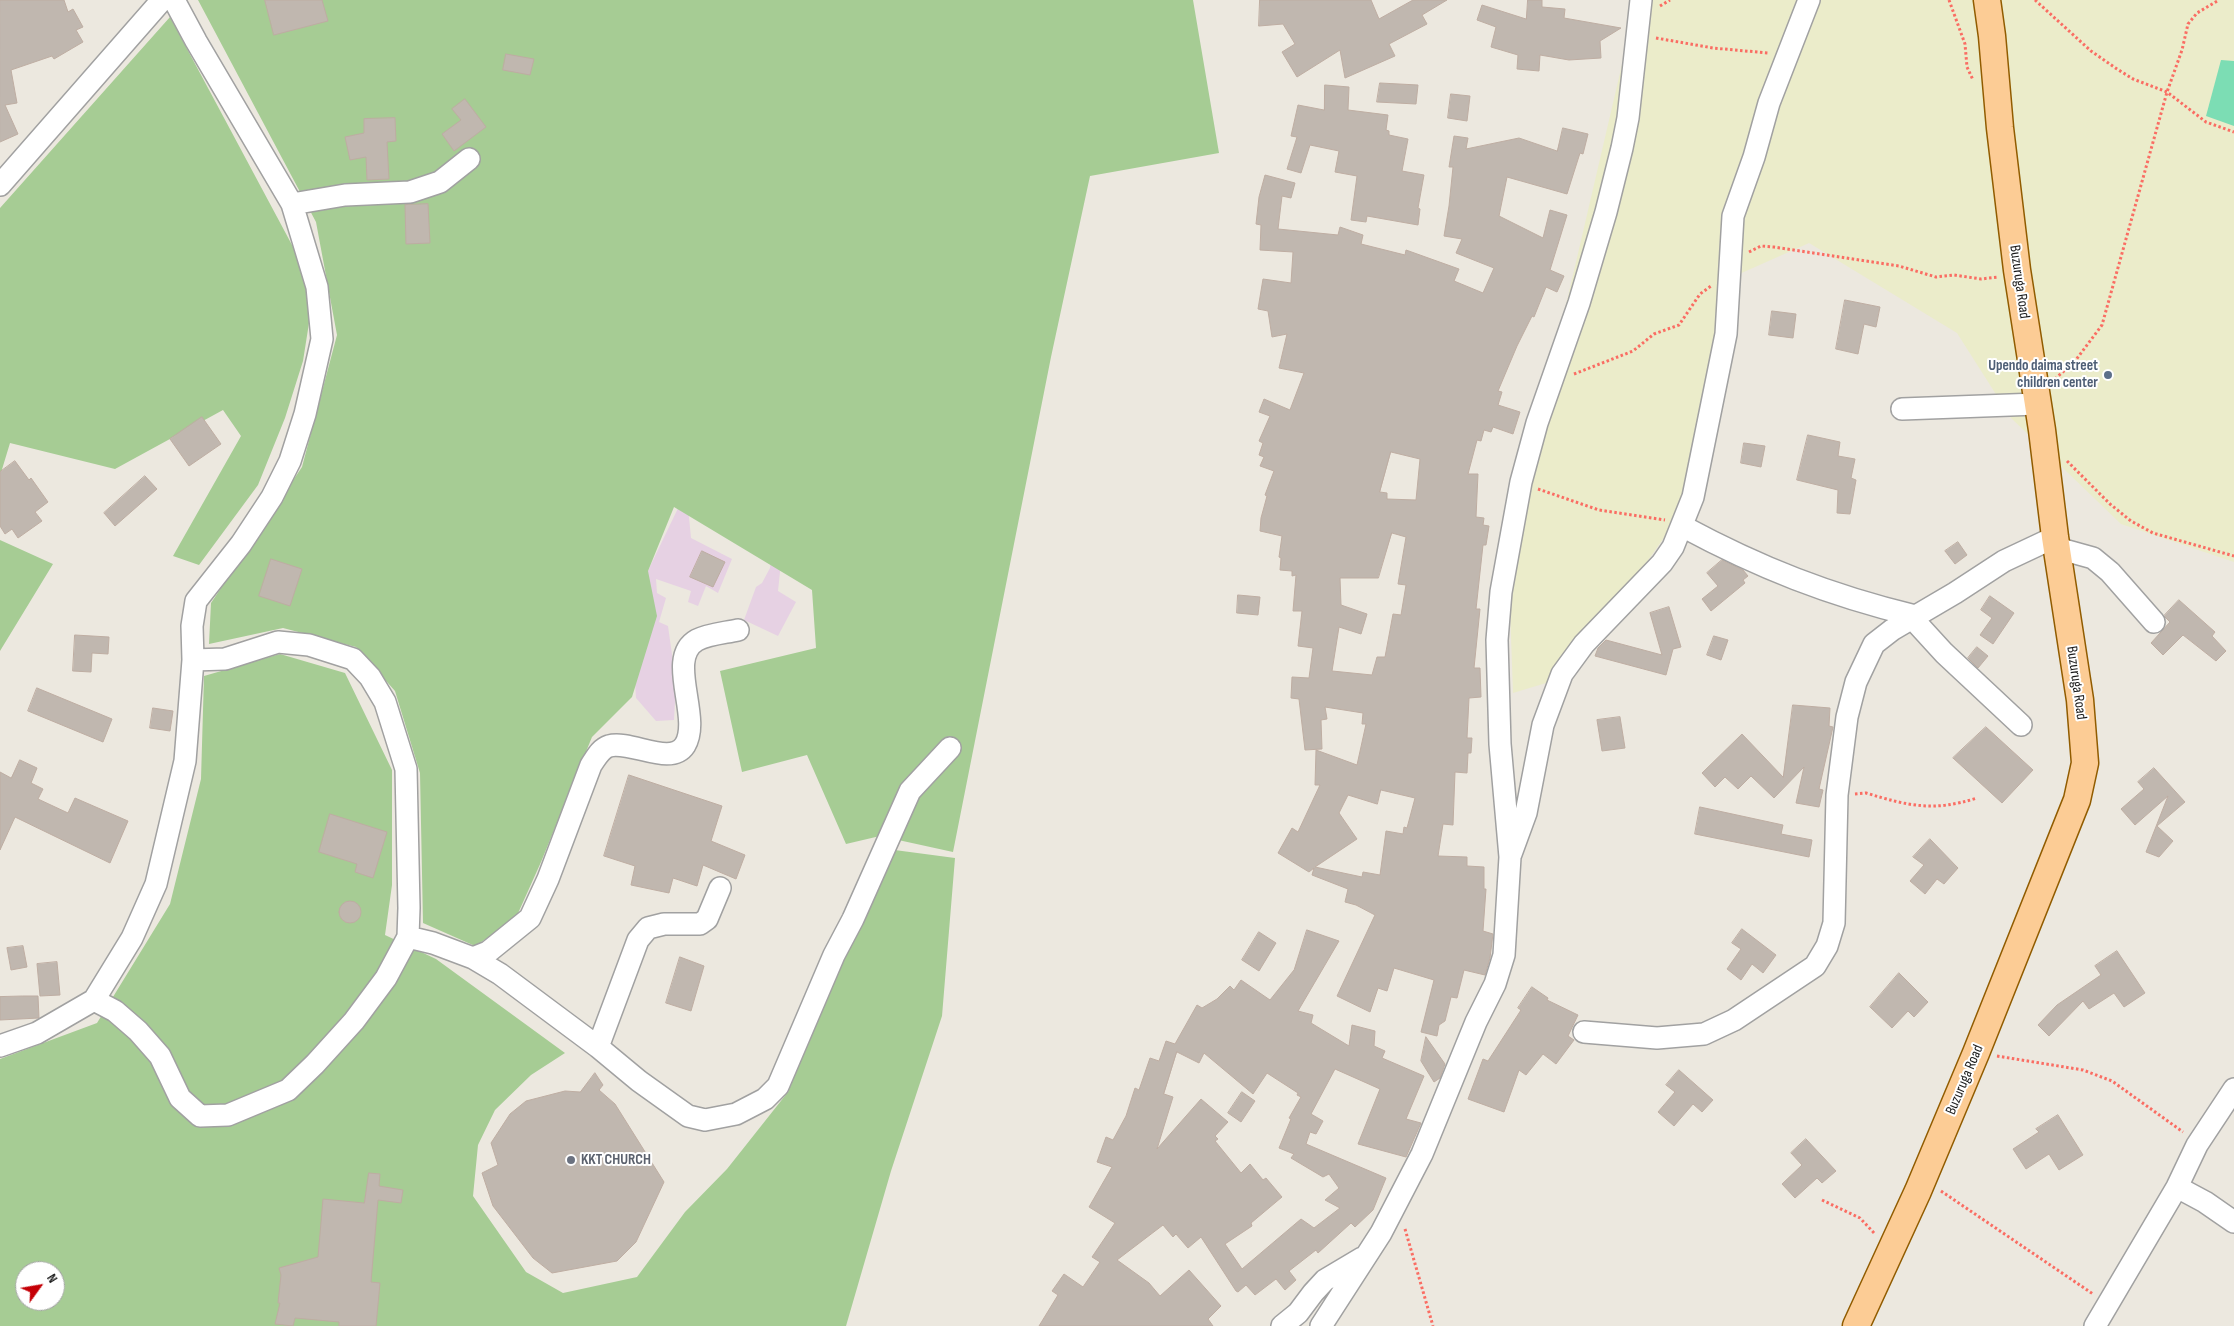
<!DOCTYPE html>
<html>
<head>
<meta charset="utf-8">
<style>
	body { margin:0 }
	#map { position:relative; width:2234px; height:1326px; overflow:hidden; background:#ece8df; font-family:"Sofia Sans Condensed",sans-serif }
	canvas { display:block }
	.north { position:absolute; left:15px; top:1261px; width:50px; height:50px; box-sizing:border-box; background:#fff; border:1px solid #a3a3a3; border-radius:50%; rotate:58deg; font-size:14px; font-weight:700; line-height:20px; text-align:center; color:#1a1a1a }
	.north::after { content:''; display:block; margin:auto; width:18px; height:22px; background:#c50007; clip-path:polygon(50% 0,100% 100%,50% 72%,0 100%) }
</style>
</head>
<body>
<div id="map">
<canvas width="2234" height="1326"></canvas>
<div class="north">N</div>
</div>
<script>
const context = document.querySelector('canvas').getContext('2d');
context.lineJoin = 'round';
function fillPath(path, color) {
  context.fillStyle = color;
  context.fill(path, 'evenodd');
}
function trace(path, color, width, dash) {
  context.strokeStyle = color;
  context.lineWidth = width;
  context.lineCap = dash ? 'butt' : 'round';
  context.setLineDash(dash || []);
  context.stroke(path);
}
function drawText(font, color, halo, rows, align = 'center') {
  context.font = font + ' "Sofia Sans Condensed",sans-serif';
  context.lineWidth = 4;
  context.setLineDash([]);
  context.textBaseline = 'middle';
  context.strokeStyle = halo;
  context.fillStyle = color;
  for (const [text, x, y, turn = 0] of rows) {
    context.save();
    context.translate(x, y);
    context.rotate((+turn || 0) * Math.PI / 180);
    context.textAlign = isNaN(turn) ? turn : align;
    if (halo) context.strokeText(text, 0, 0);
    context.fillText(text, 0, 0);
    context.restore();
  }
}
fillPath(new Path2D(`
	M681 502 688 507 691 538 732 559 718 593 706 586 698 606 688 602 691 591 656 579 657 593 666 598 659 622 668 626 676 683 674 720 656 721 636 698 634 667 644 579Z
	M772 551 782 553 778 591 796 602 778 636 744 620 756 587 762 583 770 568Z`), '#e6d1e3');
fillPath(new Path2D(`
	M1637 0H2234V562L2121 524 2011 418 1957 333 1809 243 1728 279 1701 485 1566 677 1513 693 1508 554Z`), '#ebecca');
fillPath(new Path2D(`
	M198 0H1193L1219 153 1090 176 1051 357 953 852 880 836 846 844 807 755 742 772 720 671 816 648 812 590 674 507 648 571 657 616 632 697 592 737 541 862 515 920 475 946 423 923 420 773 395 691 356 647 283 628 209 644 211 603 302 467 337 335 316 222Z
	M170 17 307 273 312 304 303 361 285 418 258 485 199 565 173 556 241 436 223 410 115 469 10 443 0 476V208Z
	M0 540 53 564 0 651Z
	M280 654 345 673 392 770V885L385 935 436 959 565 1053 531 1075 495 1110 478 1145 473 1196 526 1272 563 1293 637 1277 685 1212 727 1169 788 1092 887 849 955 858 942 1016 891 1171 846 1326H0V1059L97 1023 170 904 201 779 204 676ZM25 1271H55V1301H25Z`), '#a6cc94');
fillPath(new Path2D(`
	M2221 60 2234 61V126L2206 116Z`), '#7cddb4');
const building = new Path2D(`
	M0 0H64L68 12 73 9 83 27 76 30 83 42 54 59 52 56 11 70 17 103 5 105 18 134 0 142Z
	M265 0H322L328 21 274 35Z
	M1260 0H1371L1379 19 1413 0H1447L1422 15 1427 24 1389 44 1395 56 1345 78 1340 50 1297 77 1282 52 1295 44 1283 24 1259 26Z
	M1528 0H1542V7L1565 9 1564 18 1621 28 1600 41 1601 58 1569 60 1540 55 1539 71 1517 69 1518 55 1491 47 1496 27 1477 20 1482 5 1526 19Z
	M506 54 534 59 530 75 503 70Z
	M1380 83 1418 85 1416 104 1377 102Z
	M1325 85 1349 87 1348 110 1388 115 1386 130 1389 131V135L1408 139 1402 171 1424 175 1418 208 1420 209 1418 225 1367 216 1366 222 1351 220 1357 176 1335 172 1339 151 1310 145 1301 173 1287 169 1297 137 1291 136 1298 105 1324 110Z
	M1451 94 1470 96 1467 121 1448 118Z
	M465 99 486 127 454 151 442 134 461 120 452 109Z
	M395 118 396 141 387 142 389 179 367 180 366 157 350 160 345 137 364 133V119Z
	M1563 128 1588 134 1583 154 1580 153 1567 194 1507 177 1499 216 1543 238 1550 210 1567 215 1550 270 1564 276 1557 292 1546 287 1534 317 1532 316 1517 346 1498 391 1502 392 1498 405 1520 412 1513 434 1493 427 1491 432 1484 430 1481 441 1477 440 1468 474H1478L1476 517 1484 518 1483 525 1489 526 1486 545H1483L1476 609H1480L1474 668H1480L1481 697 1469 698 1467 738H1472L1471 753H1468L1467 773 1455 772 1453 825 1443 824 1438 856 1467 857V866L1484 867V889H1486L1483 931 1493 934 1490 958 1485 975 1464 970 1457 998 1451 997 1445 1021 1439 1025 1437 1036 1421 1032 1434 980 1394 968 1387 991 1378 988 1370 1012 1337 996 1375 915 1356 905 1345 902 1348 889 1312 875 1314 868 1309 872 1278 853 1292 828 1298 832 1320 785H1315L1316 750 1357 765 1366 724H1362L1363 713 1325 707 1327 719 1321 720 1322 749 1305 750 1299 699 1291 698 1292 677 1309 678 1313 648 1298 646 1302 611H1293L1296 575 1292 576V571L1280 570 1281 558 1279 557 1282 536 1260 531 1261 518 1267 496 1265 495 1274 471 1260 466 1264 457 1259 455 1263 443 1259 441 1270 416 1259 412 1264 399 1290 410 1304 373 1279 368 1287 334 1272 337 1268 311 1258 309 1263 279 1291 283 1293 252 1260 250 1261 225 1256 224 1259 197 1265 175 1295 183 1291 198 1282 196 1278 229 1338 235 1340 227 1363 235 1361 244 1405 255 1406 250 1459 269 1454 281 1483 293 1494 268 1456 253 1462 239 1444 236 1449 206 1453 167H1449L1454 136 1468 138 1466 149 1519 138 1557 151ZM1391 452 1420 459 1416 500 1387 499V493L1380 492ZM1392 533 1406 537 1398 584 1406 585 1401 615 1393 614 1385 657H1377L1372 675 1332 671 1339 627 1361 634 1367 614 1341 605 1340 578H1378ZM1381 790 1415 798 1407 828 1404 827 1403 834 1386 831 1380 875 1363 872 1362 877 1315 867 1357 839 1339 813 1348 795 1377 804Z
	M428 204 430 243 406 244 405 205Z
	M1845 300 1880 307 1876 327 1864 324 1858 354 1836 349Z
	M1772 311 1796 314 1793 338 1769 335Z
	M202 417 221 444 189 466 170 439Z
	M1808 435 1840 442 1838 456 1855 459 1851 478 1856 480 1850 514 1837 513 1838 490 1797 480Z
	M1744 443 1765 446 1761 467 1741 463Z
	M15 461 29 480 31 478 48 502 35 512 42 521 18 538 12 529 5 534 0 526V472Z
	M145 476 157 489 115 526 104 513Z
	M1958 542 1967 555 1955 564 1945 551Z
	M702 551 725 562 713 587 690 577Z
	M271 559 302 569 290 606 259 596Z
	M1722 560 1743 570 1748 576 1743 580 1745 583 1711 611 1702 599 1718 586 1707 573Z
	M1238 595 1260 597 1258 615 1237 613Z
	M1990 596 2014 613 1993 644 1980 635 1992 618 1981 610Z
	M2179 600 2215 632 2212 636 2226 651 2216 661 2183 635 2163 655 2151 643 2170 622 2164 616Z
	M1669 607 1681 647 1673 649 1666 675 1595 656 1598 648 1606 640 1662 655 1650 613Z
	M75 635 109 637 108 654 92 653 91 672 73 671Z
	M1714 636 1728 640 1721 660 1707 655Z
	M1977 647 1988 656 1978 668 1968 658Z
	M37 688 112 719 103 742 28 711Z
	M1793 705 1830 708 1829 726 1833 727 1819 789 1823 790 1819 807 1796 803 1804 767 1774 798 1751 776 1738 789 1725 777 1715 787 1702 773 1742 734 1783 777Z
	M153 708 173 711 170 731 150 728Z
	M1620 717 1625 748 1602 751 1597 720Z
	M1986 727 2033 770 2002 803 1953 758Z
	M20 760 37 768 31 783 43 789 38 799 68 813 75 798 128 821 110 863 15 817 0 850V772L11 778Z
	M2154 768 2185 802 2157 826 2173 841 2159 857 2146 852 2168 796 2135 825 2121 809 2144 789 2138 782Z
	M629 775 722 806 711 841 745 855 736 879 703 865 697 886 673 878 669 893 631 885 635 866 604 856Z
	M1700 807 1783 825 1781 834 1812 840 1809 857 1695 834Z
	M330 814 387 832 373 878 355 872 357 864 319 852Z
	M1930 839 1958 868 1944 884 1937 879 1925 894 1910 881 1924 865 1913 857Z
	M339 912a11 11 0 1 1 22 0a11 11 0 1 1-22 0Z
	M1742 929 1776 955 1763 973 1752 964 1741 980 1727 969 1741 949 1732 943Z
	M1307 930 1339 941 1298 1011 1313 1015 1311 1023 1349 1046 1352 1025 1375 1031 1374 1046 1385 1051 1382 1058 1424 1076 1406 1119 1421 1123 1406 1157 1358 1144 1380 1089 1335 1069 1311 1114 1323 1121 1316 1134 1310 1132 1306 1144 1386 1178 1373 1210 1355 1227 1351 1223 1318 1253 1316 1250 1289 1271 1296 1280 1285 1290 1276 1279 1255 1295 1246 1285 1238 1292 1236 1291 1201 1237 1188 1248 1176 1234 1173 1237 1163 1225 1117 1260 1149 1283 1160 1296 1189 1270 1221 1306 1208 1319 1213 1326H1039L1058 1295 1052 1291 1064 1274 1083 1287 1100 1262 1092 1257 1115 1223 1089 1207 1112 1167 1097 1162 1106 1137 1113 1140 1126 1116 1135 1088 1139 1090 1150 1058 1159 1061 1166 1041 1175 1044 1197 1005 1202 1008 1217 999 1230 986 1234 990 1241 980 1270 1000 1294 970ZM1177 1052 1199 1063 1204 1053 1253 1094 1267 1073 1298 1093 1297 1095 1301 1097 1289 1118 1291 1119 1279 1148 1294 1154 1291 1158 1323 1177 1329 1174 1339 1188 1325 1200 1340 1208 1314 1228 1301 1219 1242 1269 1225 1244 1252 1226 1251 1223 1282 1197 1266 1178 1263 1180 1250 1164 1241 1173 1215 1141 1218 1139 1215 1136 1228 1122 1201 1099 1157 1149 1173 1097 1164 1094Z
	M1259 932 1276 943 1259 971 1242 960Z
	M23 946 27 967 11 970 7 948Z
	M2117 951 2145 993 2124 1007 2114 993 2089 1009 2083 1001 2049 1036 2038 1025 2057 1005 2101 975 2095 966Z
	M680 957 704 966 691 1011 666 1003Z
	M57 962 60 995 40 996 37 964Z
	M1899 973 1928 1002 1914 1017 1908 1011 1892 1028 1870 1007Z
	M1532 987 1548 998 1547 1000 1578 1015 1568 1036 1574 1040 1556 1064 1543 1054 1526 1075 1519 1070 1504 1112 1468 1099 1483 1059 1488 1061 1521 1010 1518 1008Z
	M23 996H38L39 1018 0 1020V997Z
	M1426 1037 1445 1064 1440 1078 1434 1082 1421 1061Z
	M1679 1070 1713 1100 1702 1112 1693 1104 1674 1126 1658 1112 1675 1092 1666 1085Z
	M595 1073 603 1085 599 1090 615 1104 664 1182 636 1242 617 1261 552 1273 533 1258 493 1206 482 1173 498 1165 491 1143 510 1114 526 1101 565 1091 580 1092Z
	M1242 1092 1255 1101 1241 1122 1228 1113Z
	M2058 1115 2083 1155 2059 1170 2049 1154 2026 1169 2013 1149 2039 1132 2036 1129Z
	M1806 1139 1836 1171 1822 1183 1817 1178 1795 1198 1782 1184 1802 1165 1791 1153Z
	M369 1173 380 1174 379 1186 403 1190 401 1203 378 1200 371 1282 380 1283 376 1326H339V1322L295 1318 293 1326 275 1324 280 1303H278L281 1275 279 1268 318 1257 323 1199 364 1203Z`);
fillPath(building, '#c0b7af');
trace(building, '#beada2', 1);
const minor = new Path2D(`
	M0 185 162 0
	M292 204 345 195 410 192 440 182 469 159
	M1902 409 2037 404
	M1682 526C1760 568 1829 595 1915 616
	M2057 548 2093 558 2110 572 2154 622
	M1912 618 1944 653 2021 725
	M1511 854 1526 813 1543 725 1562 674 1584 644 1662 563 1673 547 1693 497 1726 334 1733 216 1754 157 1769 103 1809 0
	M408 937 433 943 473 958 500 974 598 1047 639 1081 688 1116 705 1120 736 1114 765 1099 778 1086 834 955 853 919 910 791 950 748
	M473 958 488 952 530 918 548 879 591 765C596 758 600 749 609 746 631 740 671 767 685 745 702 717 665 658 697 640 709 634 724 633 738 630
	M94 1000 115 1011 138 1031 160 1056 180 1098 200 1116 228 1115 288 1090 315 1064 354 1021 386 978 408 937 409 908 406 769 385 702 370 677 353 659 309 645 278 642 225 659 193 660
	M1584 1032 1657 1038 1704 1034 1734 1020 1815 966 1827 946 1834 923 1837 795 1847 717 1856 682 1874 644 1892 630 1955 593 2004 561 2055 537
	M0 1046 37 1033 94 1000 132 938 156 884 185 761 193 660 192 626 196 601 241 544 272 497 290 461 305 414 322 339 317 287 292 204 196 41 174 0
	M598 1047 638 940 648 928 664 924H700L707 919 720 888
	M2177 1187 2205 1202 2234 1222
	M1282 1326 1298 1313 1313 1293 1325 1280 1362 1258
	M1321 1326 1381 1233 1422 1154 1476 1022 1495 984 1504 955 1510 857 1500 744 1497 640 1501 592 1521 482 1537 423 1579 303 1606 212 1622 148 1628 118 1641 0
	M2095 1326 2177 1187 2197 1145 2234 1089`);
const major = new Path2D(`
	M1856 1326 1918 1191 1976 1053 2077 800 2085 763 2080 700 2055 537 2042 430 2017 270 2000 128 1992 36 1987 0`);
trace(minor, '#a1a1a1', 24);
trace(major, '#915c00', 29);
trace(new Path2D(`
	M1949 0 1965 44 1967 67 1973 80
	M2035 0 2091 51 2117 69 2133 79 2167 92 2206 122 2234 132
	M1660 6 1670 0
	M1656 38 1713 48 1768 53
	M1749 252 1761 246 1774 247 1899 266 1936 277 1954 275 1981 279 1998 277
	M1574 374 1633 351 1654 334 1679 325 1700 294 1711 286
	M2055 379 2075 361 2102 325 2167 92 2182 50 2188 24 2197 13 2219 0
	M2067 461 2110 504 2131 521 2153 533 2234 556
	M1538 489 1599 510 1665 520
	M1855 794 1866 793C1909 806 1933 812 1977 798
	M1997 1056 2083 1070 2112 1081 2183 1132
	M1941 1191 2093 1294
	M1822 1200 1860 1218 1875 1234
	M1405 1229 1433 1326`), '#fa6d63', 3, [2.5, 2.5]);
trace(minor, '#fff', 21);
trace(major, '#fccc95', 26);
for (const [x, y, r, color] of [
	[2108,375,5,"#5c6f8a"],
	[571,1160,5,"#6b7280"]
]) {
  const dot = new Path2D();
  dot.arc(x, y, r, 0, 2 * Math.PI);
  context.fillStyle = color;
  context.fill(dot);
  trace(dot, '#fff', 2);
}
drawText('15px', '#1a1a1a', '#fff', [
	["Buzuruga Road",2019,282,82],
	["Buzuruga Road",2076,683,82],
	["Buzuruga Road",1965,1080,-67]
]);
drawText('bold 15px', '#4e5e75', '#fff', [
	["Upendo daima street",2098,366],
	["children center",2098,383]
], 'right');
drawText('bold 15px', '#5b616d', '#fff', [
	["KKT CHURCH",581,1160]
], 'left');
</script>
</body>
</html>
